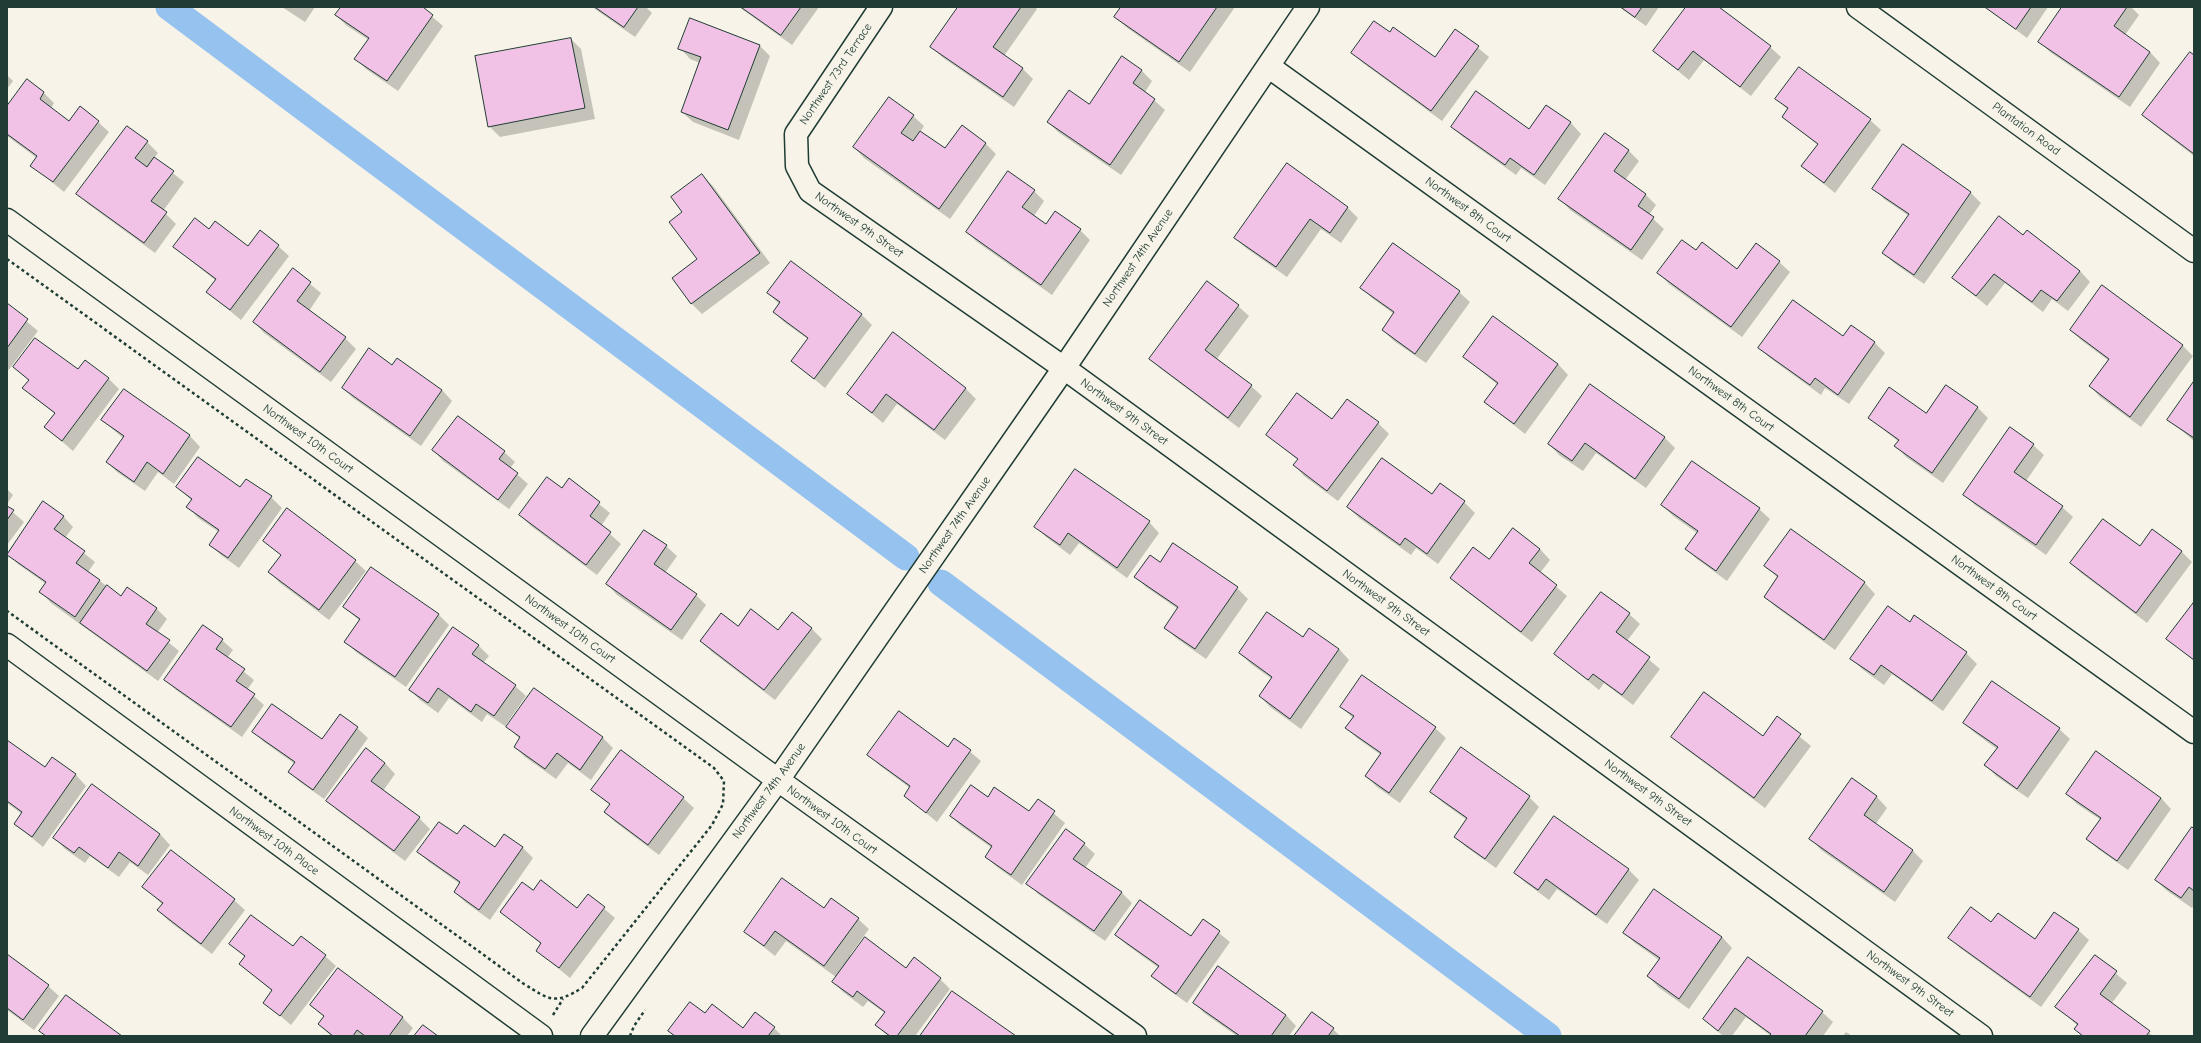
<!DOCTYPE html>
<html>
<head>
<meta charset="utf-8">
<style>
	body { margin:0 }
	#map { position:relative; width:2201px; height:1043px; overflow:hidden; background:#f7f3e8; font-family:"Comic Neue",sans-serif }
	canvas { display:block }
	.frame { position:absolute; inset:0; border:8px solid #1f3d34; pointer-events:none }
</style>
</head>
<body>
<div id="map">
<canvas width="2201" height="1043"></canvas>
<div class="frame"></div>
</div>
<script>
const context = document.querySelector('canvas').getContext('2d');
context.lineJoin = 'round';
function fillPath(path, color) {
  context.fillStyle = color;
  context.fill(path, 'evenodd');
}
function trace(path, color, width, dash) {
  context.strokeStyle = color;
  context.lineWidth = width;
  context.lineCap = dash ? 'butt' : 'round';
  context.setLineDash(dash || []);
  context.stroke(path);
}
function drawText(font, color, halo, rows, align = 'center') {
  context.font = font + ' "Comic Neue",sans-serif';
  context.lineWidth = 3;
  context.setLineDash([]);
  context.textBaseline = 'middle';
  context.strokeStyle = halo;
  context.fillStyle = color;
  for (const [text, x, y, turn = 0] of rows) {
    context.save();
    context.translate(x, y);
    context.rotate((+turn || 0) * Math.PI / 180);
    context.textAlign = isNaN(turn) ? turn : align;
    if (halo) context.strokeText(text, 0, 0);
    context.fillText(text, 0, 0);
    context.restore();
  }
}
fillPath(new Path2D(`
	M282 7H315L305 22Z
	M342 7H421L443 26 398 91 366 69 356 59 369 40 347 26 336 15Z
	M592 7H646L652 13 635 37Z
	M739 7H819L792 45Z
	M959 7H1035L1037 9 1004 56 1023 69 1033 79 1014 107 942 57 932 47Z
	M1122 7H1235L1190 72 1126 27 1115 16Z
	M1619 7H1659L1646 26Z
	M1687 7H1718L1770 47 1781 57 1751 96 1704 60 1689 80 1654 51Z
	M1985 7H2048L2027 38Z
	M2063 7H2131L2139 15 2125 35 2150 52 2160 63 2130 107 2050 52 2040 42Z
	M1456 30 1489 57 1442 121 1363 63 1352 53 1390 33 1435 58Z
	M571 39 581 49 595 119 500 137 489 126Z
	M759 45 770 56 739 140 693 122 682 112 700 63 690 59 680 48Z
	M2194 56V156L2154 125 2143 115Z
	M1122 58 1142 71 1152 81 1145 92 1165 110 1121 175 1058 132 1048 122 1089 105Z
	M1799 68 1870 120 1881 130 1835 193 1802 166 1818 145 1783 117 1788 110 1777 99Z
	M7 75 13 81 7 89Z
	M27 80 44 93 54 103 51 108 69 122H98L109 132 64 192 31 165 37 158 7 136V107Z
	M889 98 913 116 924 126 920 132 945 150 986 144 996 154 950 219 864 158 854 147Z
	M1547 106 1571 123 1581 134 1545 185 1521 168 1516 175 1463 137 1452 127 1530 130Z
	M147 142 158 153 154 158 184 182 163 211 176 224 155 253 88 204 78 194Z
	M1903 146 1971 193 1981 203 1924 284 1894 263 1883 253 1909 216 1884 199 1874 188Z
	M1628 150 1639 161 1625 180 1646 195 1656 205 1649 215 1664 229 1642 260 1570 210 1560 199Z
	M702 175 713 186 770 263 702 314 691 303 698 260 684 212Z
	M1034 191 1044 201 1034 216 1047 225 1080 230 1090 240 1052 295 977 242 967 232Z
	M1348 208 1358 218 1341 243 1321 229 1287 277 1246 248 1235 238Z
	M209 230 248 248 278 246 289 256 241 320 207 292 216 281 174 247Z
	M2023 236 2080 271 2090 282 2068 311 2052 299 2043 312 2005 283 1987 306 1953 278Z
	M791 262 862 315 872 325 825 388 792 361 808 339 784 322 774 312 779 304 768 293Z
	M1779 262 1790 272 1742 337 1669 284 1659 273 1738 270Z
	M293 270 321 293 309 311 345 338 356 349 331 382 264 333 254 322Z
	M2103 287 2183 346 2193 356 2141 427 2100 397 2090 386 2109 361 2081 340 2071 330Z
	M1362 288 1459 292 1470 302 1426 363 1394 341 1383 330 1394 314 1372 298Z
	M7 305 38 331 7 372Z
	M1238 306 1249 316 1216 360 1251 386 1262 396 1239 428 1161 369 1150 359Z
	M1851 326 1875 343 1885 353 1849 404 1825 388 1821 395 1770 358 1759 348 1843 337Z
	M1464 357 1558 364 1568 375 1525 434 1485 402 1498 385Z
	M85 362 109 379 119 389 73 451 45 427 55 414 23 388 29 381 14 367 78 371Z
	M393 366 442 390 452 401 421 446 353 398 343 388Z
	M2194 383V441L2169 420Z
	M1946 386 1978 408 1988 418 1943 483 1906 457 1896 446 1899 442 1869 418 1926 415Z
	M965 388 976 399 945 440 897 404 883 423 848 394Z
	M124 390 190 436 200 447 174 484 158 472 145 491 117 472 107 462 123 438 102 420Z
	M1347 400 1378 423 1389 434 1338 501 1304 476 1294 465 1298 460 1267 435 1332 420Z
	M1664 437 1675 448 1646 488 1596 453 1583 471 1559 455 1549 444Z
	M2033 445 2044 455 2026 481 2062 507 2073 517 2046 555 1975 505 1964 494Z
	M433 450 504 452 515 462 510 468 528 484 509 509 443 461Z
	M246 480 271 497 282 508 239 568 221 555 210 545 219 532 198 518 188 507 192 501 178 487 241 488Z
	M569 480 610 513 601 526 621 544 597 575 531 526 520 515 562 489Z
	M1440 484 1464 502 1475 513 1438 564 1416 548 1411 555 1359 518 1348 507 1432 496Z
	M7 489 13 495 7 504Z
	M43 503 63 516 73 527 65 538 95 562 88 572 121 597 128 588 157 609 167 619 157 633 179 651 158 681 51 603 41 592 46 584 18 564 7 554Z
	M1662 505 1759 509 1770 519 1727 581 1697 559 1686 549 1697 533 1673 516Z
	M7 507 24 522 7 545Z
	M287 509 355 561 366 571 329 620 280 583 269 572 282 556 264 540Z
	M1149 522 1159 533 1127 578 1079 543 1070 555 1046 537 1036 526Z
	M1791 530 1865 583 1875 594 1835 650 1776 607 1765 597 1778 578 1766 566Z
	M2152 530 2182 552 2192 562 2147 623 2081 573 2071 563 2140 548Z
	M666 546 677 556 665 573 696 595 706 605 682 640 617 595 607 584Z
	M1540 549 1550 560 1540 573 1567 596 1532 642 1462 588 1451 577 1489 560Z
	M1160 563 1237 588 1248 599 1206 659 1176 638 1165 627 1178 609 1146 587 1136 577Z
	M2194 603V661L2168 639Z
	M344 607 438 614 449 625 406 687 356 652 346 642 360 621Z
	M1629 614 1640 624 1627 641 1660 669 1633 705 1604 683 1599 690 1555 654Z
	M1915 616 1966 653 1977 664 1943 711 1892 674 1884 685 1862 669 1852 659 1910 623Z
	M738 628 778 632 811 628 822 639 775 700 712 652 701 641Z
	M1303 638 1339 649 1349 660 1301 729 1270 707 1260 696 1272 679 1251 664 1240 653Z
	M222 640 233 650 227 658 254 680 247 690 264 705 242 737 176 690 165 680Z
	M478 645 489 656 483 663 515 686 526 696 505 726 487 714 482 722 449 698 438 713 420 700 410 690Z
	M535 689 603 738 613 748 591 780 568 763 556 779 525 757 515 747 520 739 508 727Z
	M1341 707 1435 728 1446 738 1400 803 1377 787 1366 776 1381 755 1357 738 1347 728 1353 718Z
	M1777 718 1811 746 1765 808 1683 747 1672 737H1763Z
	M1964 723 2059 729 2070 739 2028 798 1996 776 1986 765 1997 749 1975 733Z
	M357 728 368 738 324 799 300 782 289 772 295 764 264 742 253 731 322 741Z
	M955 739 981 761 937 822 905 796 910 788 879 765 869 755 948 748Z
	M7 741 45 768 52 759 76 775 86 786 43 847 15 824 22 814 7 803Z
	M385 763 395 774 383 791 419 818 430 829 405 861 338 811 328 801Z
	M1852 780 1877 797 1887 808 1875 825 1913 851 1923 861 1895 902 1821 850 1811 839Z
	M592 790 683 798 694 808 659 855 615 822 605 812 610 805Z
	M1431 791 1529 797 1539 807 1496 868 1466 847 1456 837 1467 820 1442 802Z
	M2067 794 2161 798 2171 809 2128 870 2098 849 2088 839 2101 820 2077 804Z
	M988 798 1029 813 1038 800 1065 823 1022 885 997 867 986 857 992 848 961 826 951 816Z
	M2194 830V905L2192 908 2166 890 2156 880Z
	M160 834 170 845 148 875 130 862 119 877 90 856 85 863 65 849 55 838Z
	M457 835 496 848 505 835 523 848 533 858 490 920 465 902 455 892 460 884 429 862 419 852Z
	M1084 844 1095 854 1085 868 1121 892 1132 903 1105 941 1038 894 1028 883Z
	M1628 869 1639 880 1607 924 1557 889 1549 900 1526 883 1515 873Z
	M144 887 234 900 245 910 212 954 169 921 158 910 163 905Z
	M533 891 578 909 588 895 615 918 570 978 537 951 542 945 501 912Z
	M824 910 858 919 869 929 850 955 852 956 940 979 950 989 915 1036H888L876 1025 885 1013 868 1001 863 1007 843 992 833 982 836 977 786 941 775 956 745 932Z
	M1203 920 1230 942 1187 1003 1163 986 1153 976 1159 968 1127 945 1116 935 1191 937Z
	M2078 930 2089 940 2041 1007 1960 948 1950 938 2035 941Z
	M1624 933 1722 937 1732 948 1689 1009 1658 987 1648 976 1659 960 1635 943Z
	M230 944 294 948 325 956 336 966 291 1025 264 1002 272 991 240 964 245 957Z
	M7 955 48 986 59 996 34 1030 7 1010Z
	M2095 956 2127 983 2112 1003 2153 1036H2082L2075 1029 2078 1026 2057 1007Z
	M1748 958 1822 1012 1833 1022 1823 1036H1771L1746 1017 1732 1036H1723L1704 1019Z
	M338 969 403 1018 413 1028 407 1036 330 1035 319 1024 324 1017 311 1005Z
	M1194 1002 1286 1015 1296 1026 1289 1036H1237L1204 1013Z
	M705 1014 743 1029 774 1028 782 1036H675L669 1031Z
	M1333 1029 1340 1036H1295Z
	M1846 1032 1852 1036H1843Z`), '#0003');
trace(new Path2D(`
	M169 7 906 557
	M941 583 1548 1036`), '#95c2ef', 27);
const building = new Path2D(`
	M341 7H423L433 15 387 81 354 59 369 38 335 15Z
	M595 7H638L624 27Z
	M741 7H801L781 35Z
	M958 7H1021L993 47 1023 68 1003 97 930 47Z
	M1121 7H1217L1179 62 1114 17Z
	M1621 7H1642L1635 17Z
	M1686 7H1719L1771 46 1740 87 1693 51 1678 70 1653 51Z
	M1985 7H2031L2016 29Z
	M2062 7H2127L2114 26 2150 52 2119 97 2038 42Z
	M690 18 760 45 728 130 681 112 701 57 678 49Z
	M1374 21 1390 32 1393 27 1435 57 1455 29 1479 46 1431 111 1351 53Z
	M571 38 585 108 488 127 475 56Z
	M2190 52 2194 55V154L2142 115Z
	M1122 56 1142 70 1133 83 1155 99 1110 165 1047 122 1069 90 1089 104Z
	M1799 67 1871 119 1824 183 1801 166 1818 144 1782 117 1788 108 1775 99Z
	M27 79 44 92 40 99 69 121 80 106 99 121 53 182 30 166 37 156 7 134V106Z
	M1476 91 1529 129 1546 105 1571 122 1534 175 1510 158 1505 165 1451 127Z
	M889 97 914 115 901 133 913 141 920 131 945 148 962 125 986 143 939 209 853 147Z
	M127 126 148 141 135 158 147 167 154 157 174 171 151 201 167 212 144 243 76 194Z
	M1605 133 1629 150 1614 171 1646 194 1638 206 1654 217 1631 250 1558 199Z
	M1903 144 1971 192 1914 275 1882 253 1909 214 1872 189Z
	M1287 163 1348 207 1330 233 1310 219 1276 267 1234 238Z
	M1008 171 1035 190 1022 207 1046 224 1055 211 1081 229 1041 285 966 232Z
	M702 174 760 253 691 304 672 278 697 259 669 222 682 212 671 197Z
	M1999 216 2023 235 2027 230 2080 271 2057 301 2041 290 2032 302 1994 274 1976 296 1952 278Z
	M195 218 209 229 215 221 248 246 260 230 279 245 230 310 206 292 216 279 173 247Z
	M1682 240 1696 250 1702 242 1737 269 1756 243 1780 261 1731 327 1657 273Z
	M1393 243 1460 291 1415 354 1382 330 1394 312 1360 288Z
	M791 261 862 314 814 379 791 361 808 338 773 312 780 302 767 293Z
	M293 268 311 282 297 301 346 337 320 372 253 322Z
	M1207 281 1239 305 1205 350 1252 385 1228 418 1149 359Z
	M2102 285 2183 345 2130 417 2089 386 2109 359 2070 330Z
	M1793 300 1843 336 1851 325 1875 342 1838 395 1815 378 1810 385 1758 348Z
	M7 303 28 319 7 348Z
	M1493 316 1558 364 1514 424 1484 402 1498 383 1463 357Z
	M893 332 966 388 934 430 886 394 872 413 847 394Z
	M35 338 78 369 85 360 109 378 62 441 44 427 55 413 22 388 29 380 13 367Z
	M369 348 392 365 397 358 442 390 410 436 342 388Z
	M2194 381V438L2167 420Z
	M1590 384 1665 437 1635 479 1585 443 1572 461 1548 444Z
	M1946 385 1978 407 1932 473 1894 446 1899 440 1868 418 1889 387 1926 413Z
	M124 389 190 435 163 474 147 462 134 482 106 462 124 436 101 420Z
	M1297 393 1332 419 1347 399 1379 422 1327 491 1293 465 1298 459 1266 435Z
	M458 416 505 451 499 459 518 473 498 500 432 450Z
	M2010 427 2034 444 2014 472 2063 506 2036 545 1963 495Z
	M198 457 240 487 246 479 272 496 228 558 209 545 219 530 186 507 192 499 176 487Z
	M1382 458 1432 494 1440 483 1465 501 1427 554 1405 538 1400 545 1347 507Z
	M1692 461 1760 508 1716 571 1685 549 1698 531 1661 505Z
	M1075 469 1150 521 1117 568 1068 533 1060 545 1034 527Z
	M547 477 562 488 569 478 600 502 590 516 611 532 586 565 519 515Z
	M43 501 64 516 54 529 85 551 76 563 100 580 75 617 39 592 46 582 7 555Z
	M7 506 14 510 7 520Z
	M287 508 356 560 319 610 268 572 281 555 263 541Z
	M2103 519 2140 546 2152 529 2182 551 2136 613 2070 563Z
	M1513 528 1540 549 1529 563 1557 585 1521 632 1450 578 1473 547 1489 559Z
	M1791 529 1865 582 1824 640 1764 597 1778 576 1764 566Z
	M644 530 667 545 654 564 697 594 671 630 606 584Z
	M1173 543 1238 587 1195 649 1164 628 1178 607 1134 577 1150 555 1160 562Z
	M371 567 439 614 395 677 344 642 360 619 343 607Z
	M107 585 121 596 127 587 157 608 146 624 170 640 147 671 80 623Z
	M1601 592 1630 613 1616 632 1650 657 1622 695 1593 674 1588 680 1554 654Z
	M2194 602V660L2166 639Z
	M1888 606 1910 622 1914 615 1967 652 1932 701 1881 665 1874 675 1850 659Z
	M751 609 778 630 792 612 812 628 764 690 700 641 721 613 738 626Z
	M1267 612 1303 637 1309 628 1339 649 1290 719 1259 696 1272 677 1239 653Z
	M203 625 223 639 216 649 245 669 236 681 255 694 231 727 164 680Z
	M453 627 479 645 472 654 516 685 494 716 476 704 471 712 438 688 428 703 409 690Z
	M1362 675 1436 727 1389 793 1365 776 1381 753 1345 728 1354 716 1340 707Z
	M1992 681 2060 728 2017 789 1984 765 1998 747 1963 723Z
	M534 688 603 737 580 770 557 753 545 769 514 747 520 737 506 727Z
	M1704 692 1763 736 1777 716 1801 734 1754 798 1671 737Z
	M272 704 322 739 340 714 358 727 313 790 288 772 295 762 252 732Z
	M899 711 948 747 954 738 971 750 926 813 904 796 910 786 867 755Z
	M7 740 45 767 52 757 76 774 32 837 14 824 22 812 7 801Z
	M1461 747 1530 796 1485 859 1454 837 1467 818 1430 792Z
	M366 748 385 763 371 781 420 817 394 851 326 801Z
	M621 750 684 797 648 845 604 812 610 804 591 790Z
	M2096 751 2161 798 2117 861 2086 839 2101 818 2066 794Z
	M1852 778 1877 796 1864 815 1913 850 1884 892 1809 839Z
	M92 784 160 834 138 866 119 852 108 868 79 847 74 853 53 838Z
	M971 785 988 797 994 787 1029 811 1038 799 1055 811 1011 875 985 857 992 846 950 816Z
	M1554 816 1629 869 1596 915 1546 879 1538 890 1514 873Z
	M439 822 457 834 464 825 495 847 504 834 523 847 479 910 454 892 460 882 417 852Z
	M2192 827 2194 829V891L2189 887 2181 898 2155 880Z
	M1066 829 1085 843 1073 859 1122 892 1094 931 1026 884Z
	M171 850 235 899 201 944 157 910 163 903 142 887Z
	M782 878 824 908 831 898 859 918 824 966 775 931 764 946 744 932Z
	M541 880 577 908 588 894 605 907 559 968 536 951 541 943 500 912 522 882 533 890Z
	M1654 889 1722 937 1679 999 1647 976 1660 958 1623 933Z
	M1140 900 1191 936 1203 919 1220 931 1176 994 1151 976 1159 966 1115 935Z
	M1971 907 1991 922 1998 913 2035 939 2054 912 2079 929 2030 997 1948 938Z
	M251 915 293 946 301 936 326 955 280 1016 263 1003 272 990 239 964 245 956 229 944Z
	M865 937 906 968 914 957 941 978 897 1036H890L875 1025 885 1012 857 991 853 997 832 982Z
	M7 954 49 985 23 1020 7 1008Z
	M2095 955 2117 971 2100 994 2150 1031 2146 1036H2083L2074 1029 2078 1024 2055 1007Z
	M1748 957 1823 1011 1805 1036H1769L1771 1034 1735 1008 1718 1031 1703 1019Z
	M1218 966 1286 1015 1271 1036H1240L1193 1003Z
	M338 968 403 1017 389 1036H365L357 1030 353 1036H333L318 1024 324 1016 310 1005Z
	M952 991 1016 1036H920Z
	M66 995 122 1036H46L39 1031Z
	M690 1002 705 1013 712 1004 743 1028 755 1012 775 1027 768 1036H675L668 1031Z
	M1312 1012 1334 1028 1328 1036H1294Z
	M423 1025 438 1036H414Z`);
fillPath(building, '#f1c2e5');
trace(building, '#1f3d34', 1);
const street = new Path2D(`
	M881 7 796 134 797 166 810 191 1064 368 1981 1036
	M1858 7 2194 251
	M1268 66 2194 732
	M7 220 778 780 1135 1036
	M7 645 541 1036
	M592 1036 778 780 1064 368 1308 7`);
trace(street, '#1f3d34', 25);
trace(new Path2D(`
	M7 259 714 768 724 781 723 804 712 825 582 988C554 1005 550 1000 524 984L7 611
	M553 1015 563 999
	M630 1036 634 1026 645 1010`), '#1f3d34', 2.5, [3, 3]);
trace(street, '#f7f3e8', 22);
drawText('12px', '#1f3d34', '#f7f3e8', [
	["Northwest 73rd Terrace",836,74,-56],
	["Plantation Road",2026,129,36],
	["Northwest 8th Court",1468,210,36],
	["Northwest 9th Street",859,225,35],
	["Northwest 74th Avenue",1138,258,-56],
	["Northwest 8th Court",1731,399,36],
	["Northwest 9th Street",1124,412,36],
	["Northwest 10th Court",308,439,36],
	["Northwest 74th Avenue",955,525,-55],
	["Northwest 8th Court",1994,588,36],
	["Northwest 9th Street",1386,603,36],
	["Northwest 10th Court",570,629,36],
	["Northwest 74th Avenue",769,791,-54],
	["Northwest 9th Street",1648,793,36],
	["Northwest 10th Court",832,820,36],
	["Northwest 10th Place",274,841,36],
	["Northwest 9th Street",1910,984,36]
]);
</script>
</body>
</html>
